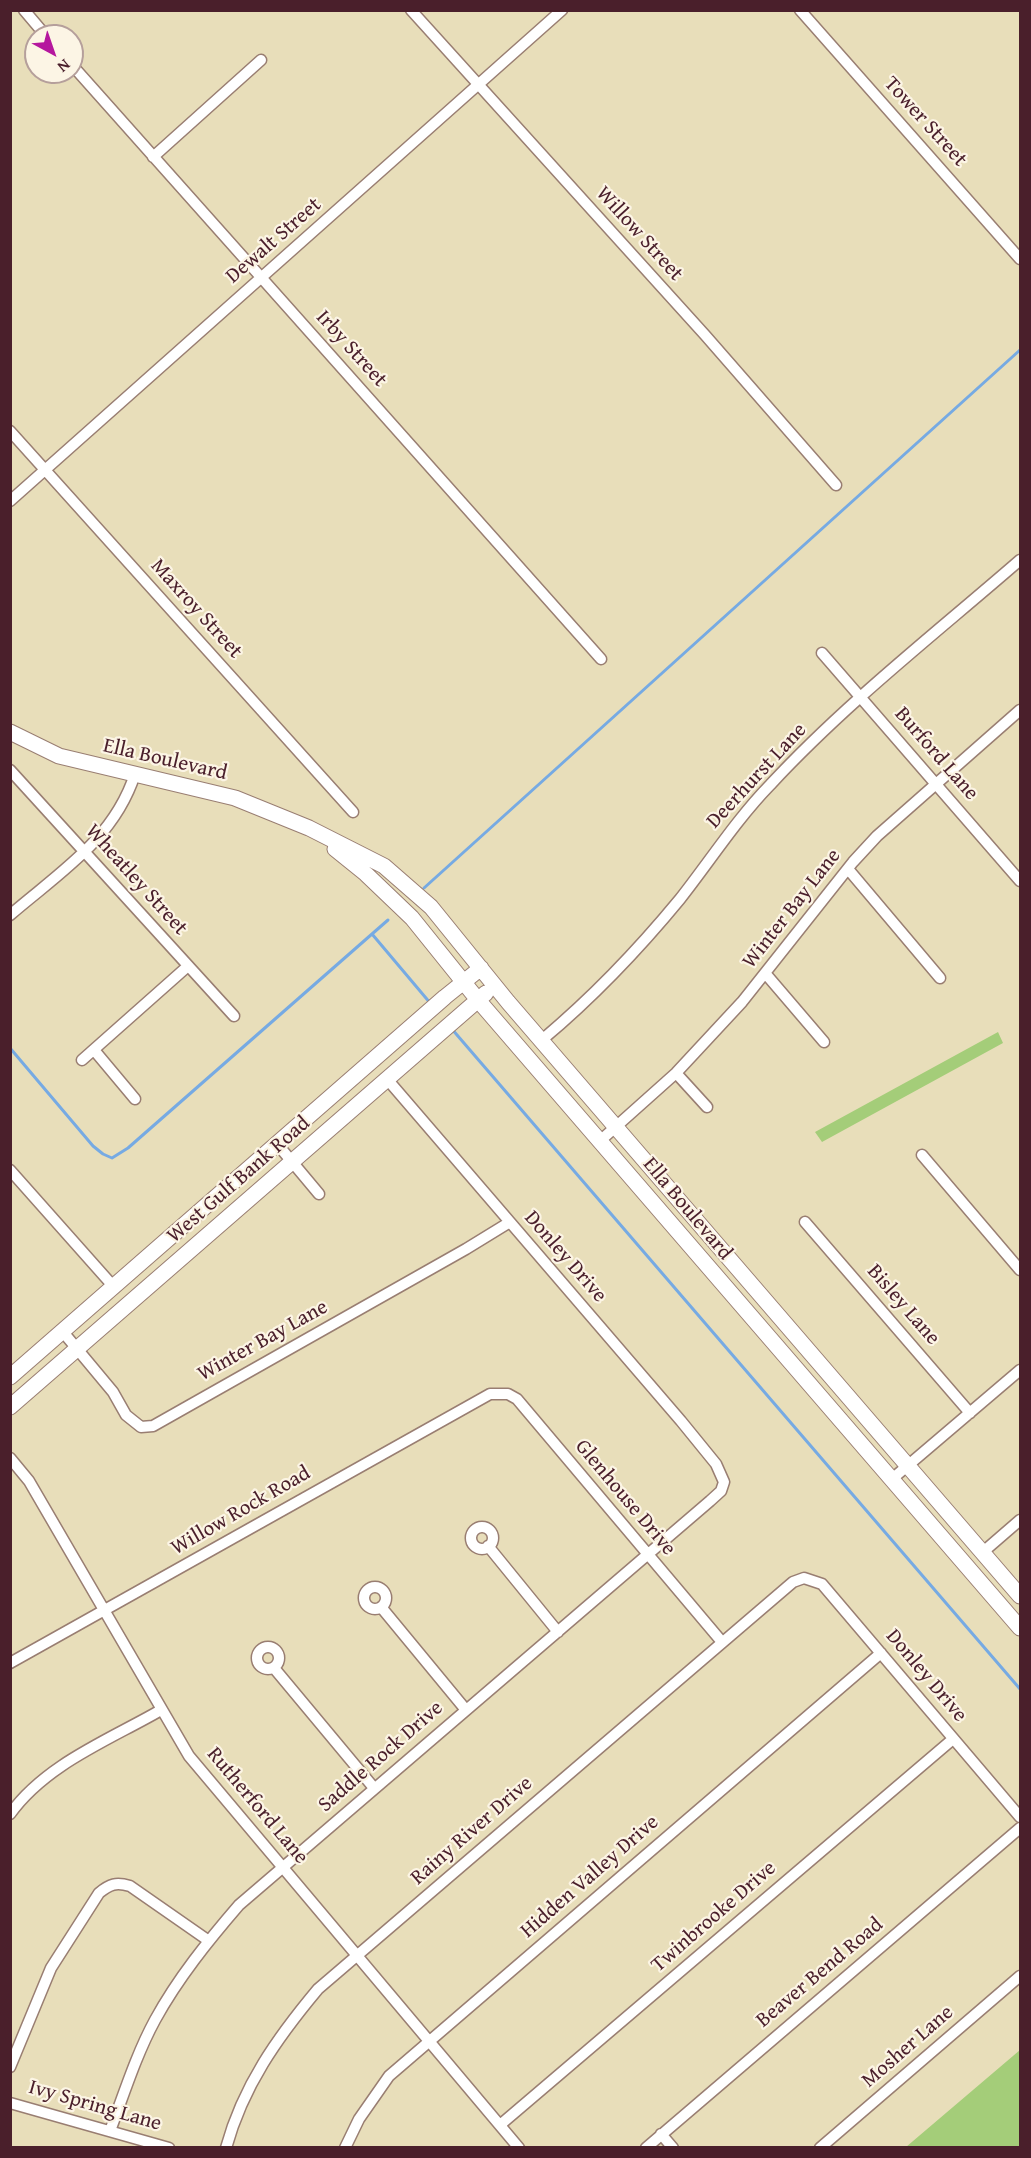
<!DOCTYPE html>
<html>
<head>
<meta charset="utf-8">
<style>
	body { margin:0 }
	#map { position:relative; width:1031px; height:2158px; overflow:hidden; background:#e8deba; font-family:"Gentium Book Plus",serif }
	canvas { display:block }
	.frame { position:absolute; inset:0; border:12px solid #4a1f2b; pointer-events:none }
	.north { position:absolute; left:24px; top:24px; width:60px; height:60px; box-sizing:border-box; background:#fcf5e5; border:2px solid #b59f9b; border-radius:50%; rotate:140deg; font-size:16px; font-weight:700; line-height:24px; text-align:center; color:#4a1f2b }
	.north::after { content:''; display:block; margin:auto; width:21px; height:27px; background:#b5179e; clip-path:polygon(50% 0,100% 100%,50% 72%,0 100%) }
</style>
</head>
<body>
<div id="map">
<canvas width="1031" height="2158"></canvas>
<div class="frame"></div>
<div class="north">N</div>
</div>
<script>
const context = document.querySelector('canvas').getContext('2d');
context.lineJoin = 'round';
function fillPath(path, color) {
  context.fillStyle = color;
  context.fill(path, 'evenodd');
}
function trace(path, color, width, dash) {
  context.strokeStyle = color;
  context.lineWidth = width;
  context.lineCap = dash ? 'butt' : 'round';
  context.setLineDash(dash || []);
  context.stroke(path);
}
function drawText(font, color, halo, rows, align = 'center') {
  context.font = font + ' "Gentium Book Plus",serif';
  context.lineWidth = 4.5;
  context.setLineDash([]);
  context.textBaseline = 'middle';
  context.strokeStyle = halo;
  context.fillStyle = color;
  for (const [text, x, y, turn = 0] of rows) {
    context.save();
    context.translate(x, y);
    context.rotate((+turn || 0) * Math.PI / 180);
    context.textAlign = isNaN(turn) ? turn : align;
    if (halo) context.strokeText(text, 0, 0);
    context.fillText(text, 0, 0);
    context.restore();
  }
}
fillPath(new Path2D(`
	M998 1032 1003 1043 822 1142 815 1132Z
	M1020 2050V2147H906Z`), '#a4cd79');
trace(new Path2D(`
	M424 888 1020 350
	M372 934 388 920
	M451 1028 1020 1689
	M10 1048 93 1146 103 1154 112 1158 128 1148 372 934 431 1004`), '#76aae3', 3);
const street = new Path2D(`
	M24 10 46 36
	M411 10 705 335 836 485
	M800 10 1020 259
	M72 65 601 659
	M153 157 261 60
	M10 431 353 812
	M10 501 562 10
	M822 653 1020 881
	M10 770 234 1016
	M848 869 940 978
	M10 915C60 872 114 839 135 774
	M765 973 824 1042
	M543 1039C593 997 638 950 680 899 710 861 736 820 770 785 846 703 936 633 1020 560
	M94 1050 135 1099
	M82 1060 188 966
	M676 1073 707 1107
	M601 1140 676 1073 742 1002 853 862 877 836 1020 710
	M278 1145 319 1194
	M922 1155 1020 1270
	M10 1170 113 1286
	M805 1222 970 1413
	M63 1332 113 1392 126 1415 141 1427 153 1426 466 1249 510 1222
	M10 1458 29 1481 189 1756 519 2148
	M892 1479 1020 1370
	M471 1538a11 11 0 1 1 22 0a11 11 0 1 1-22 0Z
	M488 1546 558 1632
	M983 1552 1020 1520
	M364 1598a11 11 0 1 1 22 0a11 11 0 1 1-22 0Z
	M381 1607 466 1710
	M257 1658a11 11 0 1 1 22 0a11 11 0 1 1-22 0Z
	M10 1663 490 1394H508L517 1399 722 1642
	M274 1668 374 1788
	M10 1814C46 1764 109 1740 161 1710
	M10 2067 51 1968 99 1893C110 1884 116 1882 130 1886L209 1941
	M10 2103 169 2148
	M500 2125 953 1739
	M110 2131C124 2094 136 2055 155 2020 178 1978 208 1941 239 1905L710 1501 721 1491 724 1482 716 1464 681 1421 387 1079
	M661 2134 673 2148
	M226 2148C243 2086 277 2038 318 1989L793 1582 804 1578 822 1584 1020 1817
	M345 2148 359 2119 389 2076 881 1653
	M646 2148 1020 1828
	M820 2148 1020 1976`);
const secondary = new Path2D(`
	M10 732 59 756 235 798 309 828 384 866 431 907 508 1002 1020 1596
	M335 849 366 874 412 918 478 1000 1020 1628
	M10 1377 445 997 481 968
	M10 1407 486 993`);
trace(street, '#997e72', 13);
trace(secondary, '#997e72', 17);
trace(street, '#fff', 10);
trace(secondary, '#fff', 15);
drawText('21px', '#4a1f2b', '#fcf5e5', [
	["Tower Street",925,122,48],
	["Willow Street",639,234,48],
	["Dewalt Street",274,241,-41],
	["Irby Street",351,349,48],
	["Maxroy Street",196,609,48],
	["Burford Lane",936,754,49],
	["Ella Boulevard",165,760,13],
	["Deerhurst Lane",757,776,-47],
	["Wheatley Street",136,880,48],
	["Winter Bay Lane",792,909,-52],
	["West Gulf Bank Road",239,1180,-41],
	["Ella Boulevard",687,1209,50],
	["Donley Drive",565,1257,49],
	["Bisley Lane",903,1305,49],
	["Winter Bay Lane",263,1341,-29],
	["Glenhouse Drive",625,1498,50],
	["Willow Rock Road",241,1511,-30],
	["Donley Drive",926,1676,50],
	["Saddle Rock Drive",381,1757,-41],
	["Rutherford Lane",257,1806,50],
	["Rainy River Drive",472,1831,-41],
	["Hidden Valley Drive",590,1877,-41],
	["Twinbrooke Drive",714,1917,-41],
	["Beaver Bend Road",820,1973,-40],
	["Mosher Lane",908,2047,-41],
	["Ivy Spring Lane",95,2106,16]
]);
</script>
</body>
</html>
